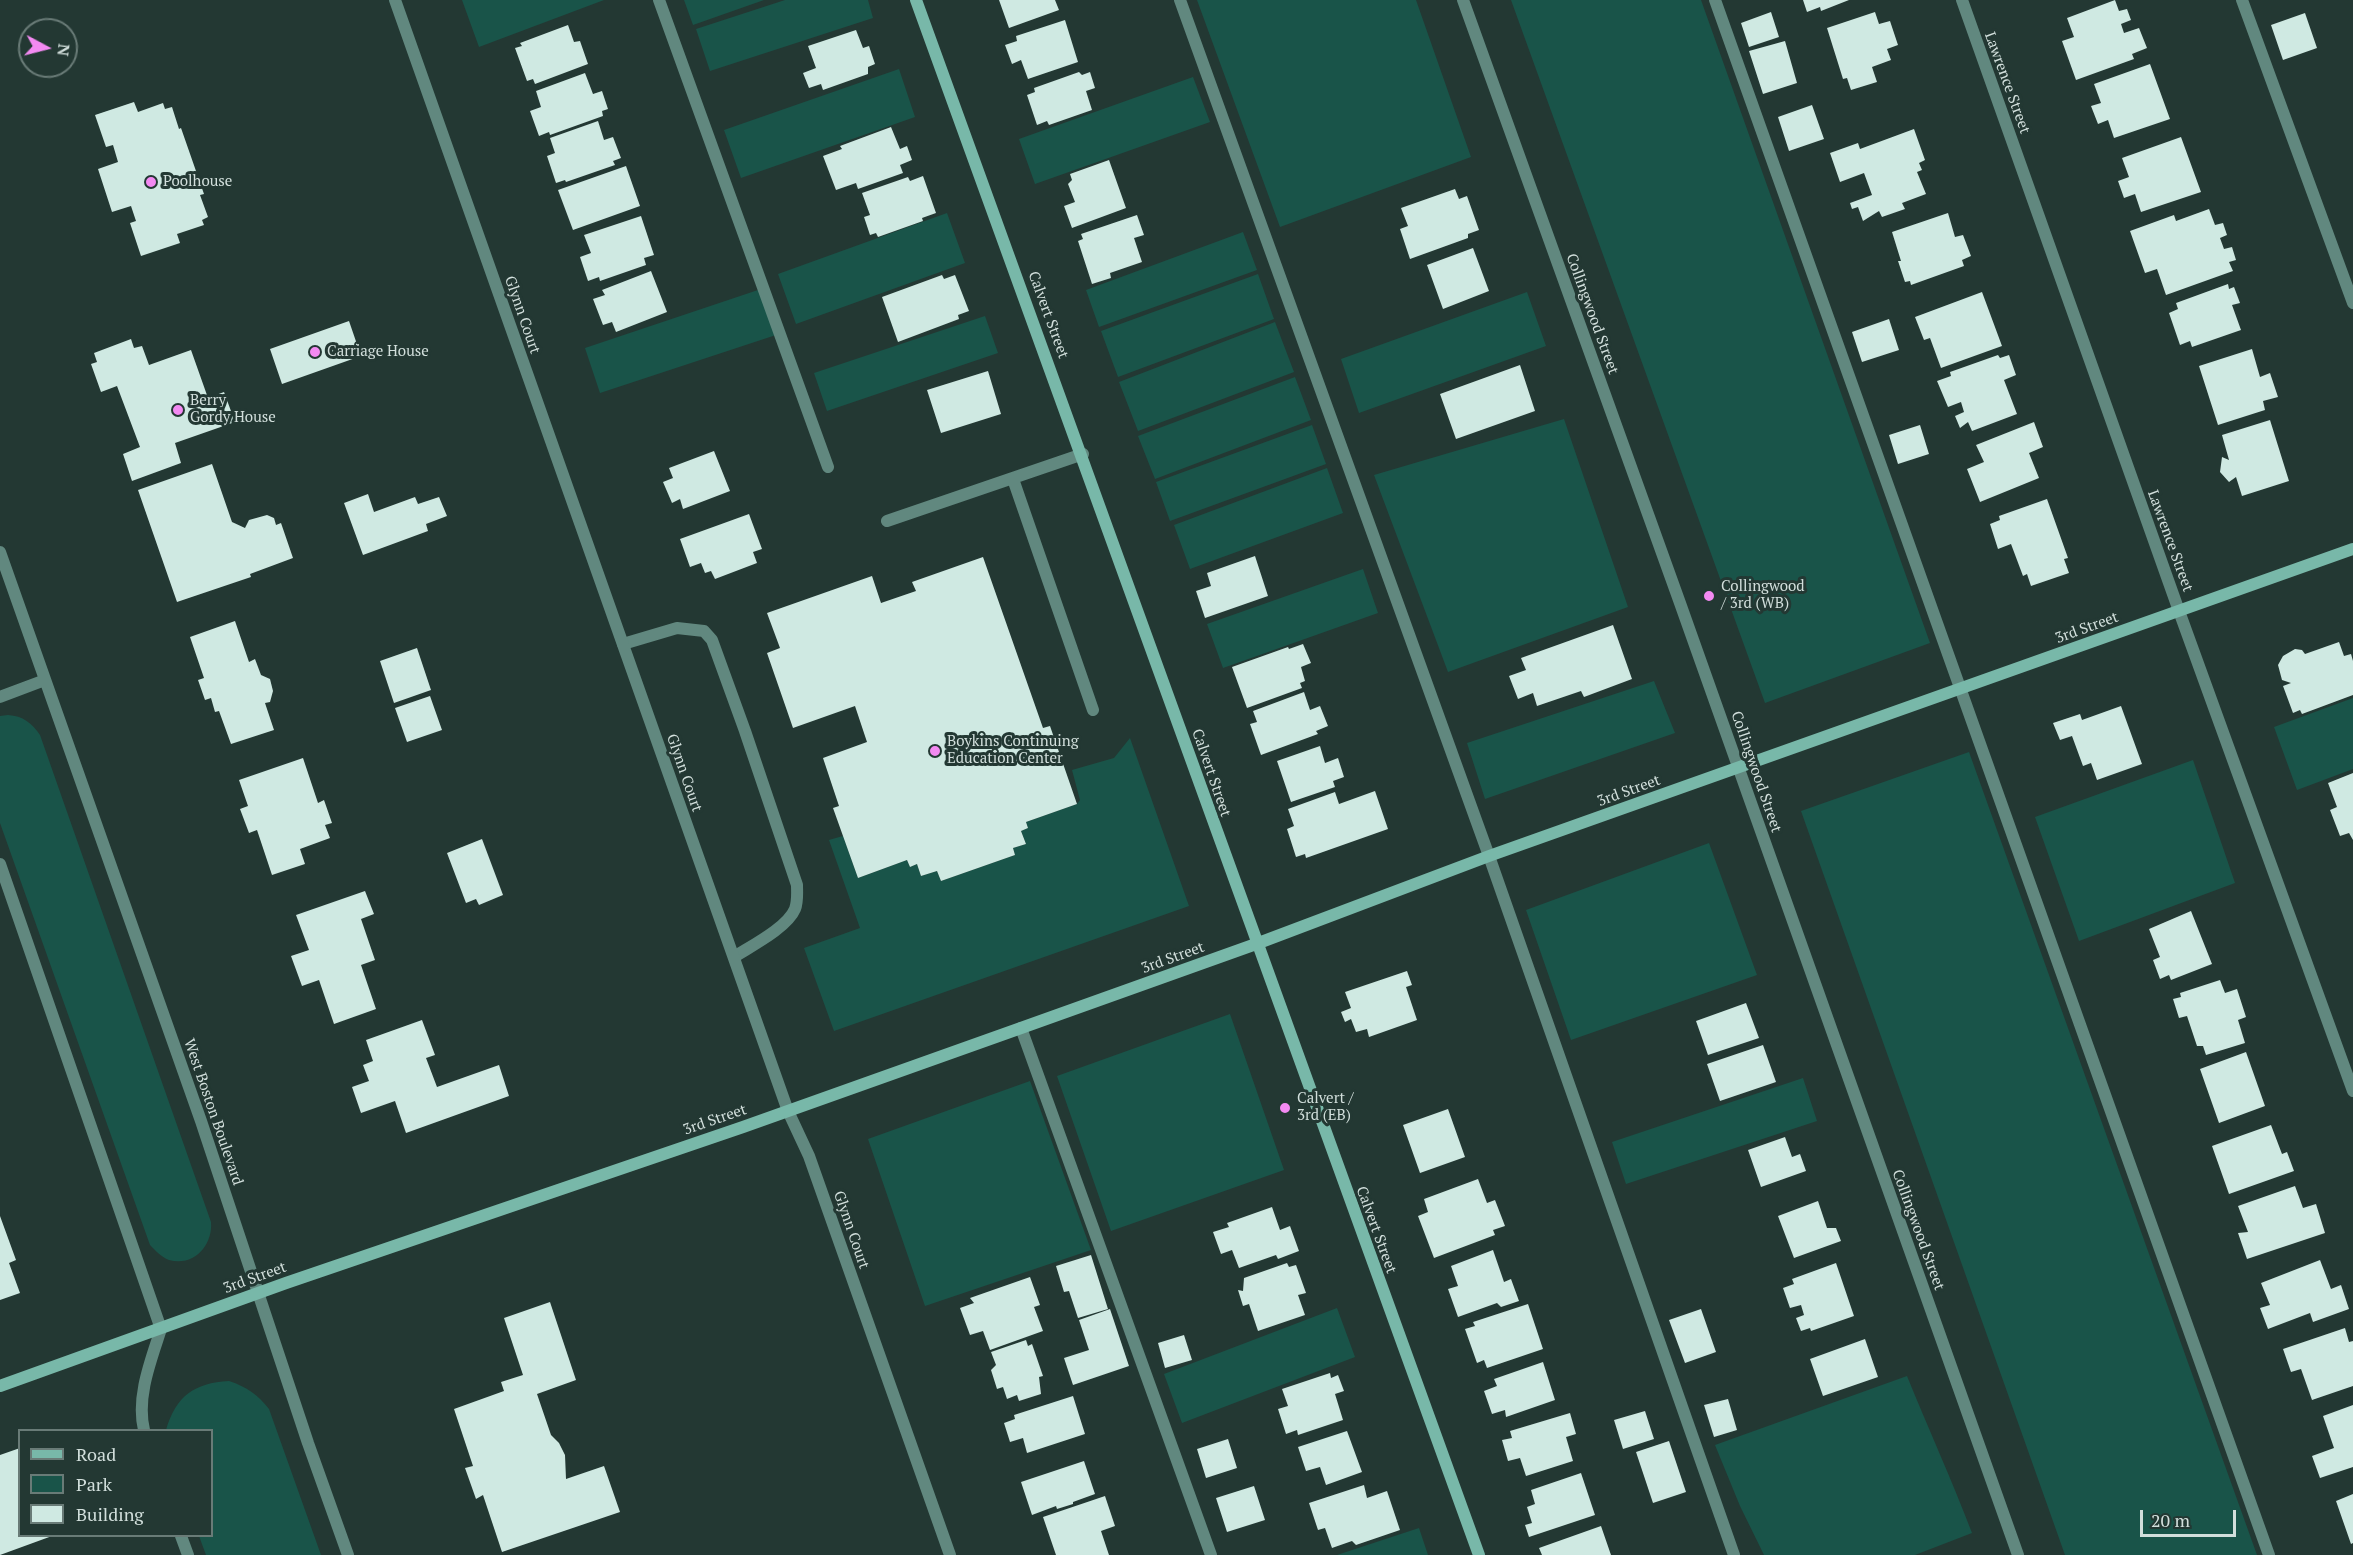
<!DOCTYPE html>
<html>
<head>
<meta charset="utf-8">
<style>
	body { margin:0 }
	#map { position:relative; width:2353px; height:1555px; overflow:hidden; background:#233833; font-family:"PT Serif",serif }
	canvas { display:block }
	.legend { position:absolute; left:18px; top:1429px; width:195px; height:108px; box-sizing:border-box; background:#233833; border:2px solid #697b77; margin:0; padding:8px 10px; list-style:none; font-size:18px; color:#d2dfdc }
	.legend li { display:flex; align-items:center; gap:12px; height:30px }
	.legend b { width:30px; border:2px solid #697b77 }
	.north { position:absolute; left:18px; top:18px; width:60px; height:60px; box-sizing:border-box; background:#233833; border:2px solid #697b77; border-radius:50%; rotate:97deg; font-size:16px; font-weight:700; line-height:24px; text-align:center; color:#d2dfdc }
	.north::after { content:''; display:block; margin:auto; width:21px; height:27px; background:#f38af2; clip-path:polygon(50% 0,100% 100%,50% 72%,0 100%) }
	.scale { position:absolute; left:2140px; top:1510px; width:96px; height:27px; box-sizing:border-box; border:3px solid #d2dfdc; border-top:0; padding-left:8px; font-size:18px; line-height:21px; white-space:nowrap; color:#d2dfdc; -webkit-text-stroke:4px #233833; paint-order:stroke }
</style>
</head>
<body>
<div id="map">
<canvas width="2353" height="1555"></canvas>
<ul class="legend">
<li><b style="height:8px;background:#78b8a9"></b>Road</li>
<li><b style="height:16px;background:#195449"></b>Park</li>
<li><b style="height:16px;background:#cfe9e2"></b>Building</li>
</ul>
<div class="north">N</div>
<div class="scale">20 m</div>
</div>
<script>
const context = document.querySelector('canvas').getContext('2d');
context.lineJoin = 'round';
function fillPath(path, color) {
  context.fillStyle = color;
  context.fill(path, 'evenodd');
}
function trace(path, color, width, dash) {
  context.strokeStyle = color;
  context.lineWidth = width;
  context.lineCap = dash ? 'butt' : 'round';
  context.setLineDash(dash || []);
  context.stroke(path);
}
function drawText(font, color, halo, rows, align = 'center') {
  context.font = font + ' "PT Serif",serif';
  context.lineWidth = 6;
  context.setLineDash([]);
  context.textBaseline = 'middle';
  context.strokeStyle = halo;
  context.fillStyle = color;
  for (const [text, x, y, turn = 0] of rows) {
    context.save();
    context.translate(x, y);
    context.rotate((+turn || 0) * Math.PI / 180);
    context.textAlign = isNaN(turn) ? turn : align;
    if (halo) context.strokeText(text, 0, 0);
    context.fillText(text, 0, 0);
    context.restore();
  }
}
fillPath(new Path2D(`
	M462 0H604L479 47Z
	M684 0H764L693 25Z
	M785 0H868L873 18 710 71 696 29Z
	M1197 0H1416L1471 157 1280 227Z
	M1511 0H1701L1930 643 1765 703Z
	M899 69 915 117 741 178 724 130Z
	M1193 77 1210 122 1035 184 1019 139Z
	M947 213 965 263 796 324 778 274Z
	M1243 232 1257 270 1099 327 1086 290Z
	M1258 274 1274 319 1118 377 1101 331Z
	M761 289 776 335 600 393 585 348Z
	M1527 292 1546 346 1359 413 1341 359Z
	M985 316 998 353 827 411 814 373Z
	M1275 322 1294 372 1138 431 1119 382Z
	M1295 377 1311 420 1155 479 1138 436Z
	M1564 419 1628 607 1448 672 1374 475Z
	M1312 425 1326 464 1170 521 1156 482Z
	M1327 468 1343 513 1190 569 1174 525Z
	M1363 569 1378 613 1223 668 1207 624Z
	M1654 681 1675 733 1485 799 1467 743Z
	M2353 698V769L2297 790 2274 727Z
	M8 715C23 716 32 723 40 735L211 1222C213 1245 194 1267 169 1260 161 1257 155 1250 150 1245L0 823V716Z
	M1130 738 1189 906 834 1031 804 948 860 928 829 840 843 836 858 878 907 860 910 867 917 864 921 876 937 871 941 881 1015 855 1013 848 1026 844 1021 831 1028 828 1026 822 1077 804 1080 800 1072 770 1114 758Z
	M1969 752 2257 1555H2065L1801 811Z
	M2193 760 2235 883 2079 941 2035 817Z
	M1709 843 1757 975 1571 1040 1526 910Z
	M1230 1014 1284 1170 1111 1231 1057 1076Z
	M1803 1078 1817 1121 1626 1184 1612 1142Z
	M1030 1081 1091 1250 925 1306 868 1139Z
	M1337 1308 1355 1357 1182 1423 1164 1374Z
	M1907 1376C1928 1428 1952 1480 1972 1533L1915 1555H1764L1740 1506 1715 1445Z
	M229 1381C247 1387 258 1395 269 1409L321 1555H206L199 1536H212V1430H166C176 1396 194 1383 229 1381Z
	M1419 1528 1428 1555H1337Z`), '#195449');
fillPath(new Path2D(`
	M999 0H1055L1059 10 1009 28Z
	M1803 0H1849L1821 11 1820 7 1807 12Z
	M2115 0 2119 11 2127 9 2131 20 2121 24 2124 33 2139 28 2147 48 2132 54 2134 59 2076 80 2062 41 2074 37 2067 18Z
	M1771 12 1779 37 1749 47 1741 23Z
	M1875 12 1879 24 1890 21 1898 45 1887 49 1891 60 1872 67 1877 82 1851 90 1847 78 1843 79 1827 28Z
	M2305 13 2317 48 2283 60 2271 25Z
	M1065 20 1078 62 1028 79 1021 60 1012 64 1005 45 1017 41 1016 36Z
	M568 25 574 42 580 41 588 64 535 84 533 79 527 81 515 48 522 46 520 43Z
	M856 30 863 48 869 46 875 64 868 67V74L823 90 821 84 809 88 803 73 816 68 808 46Z
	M1785 41 1797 83 1763 94 1749 51Z
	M2150 64 2170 119 2114 138 2108 120 2098 124 2091 106 2101 103 2094 84Z
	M1079 72 1082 75 1090 72 1095 88 1086 91 1092 110 1049 125 1047 121 1037 125 1027 95 1035 92 1034 88Z
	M585 73 593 94 602 91 608 109 602 111 603 116 550 135 549 132 539 136 530 111 541 107 536 91Z
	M134 102 138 112 163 103 165 109 172 107 179 129 181 128 204 194 200 195 208 217 202 220 204 225 177 234 180 243 141 256 130 223 136 221 131 206 112 212 98 169 118 162 113 145 106 147 95 115Z
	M1812 105 1824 139 1789 151 1778 117Z
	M598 121 604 140 613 137 621 158 613 161 615 165 566 182 565 180 556 183 547 156 555 153 550 138Z
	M891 127 900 149 907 146 912 160 900 165 903 173 858 189 856 183 836 190 823 156 842 149 840 146Z
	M1914 129 1925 160 1919 163 1922 170 1917 172 1926 194 1902 203 1905 209 1882 217 1879 211 1863 221 1858 207 1852 209 1850 203 1872 195 1864 173 1840 182 1830 153 1858 143 1860 149Z
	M2181 137 2201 192 2141 212 2135 194 2124 198 2118 181 2129 177 2122 158Z
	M1109 160 1126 208 1072 228 1064 206 1075 202 1068 184 1072 180 1070 174Z
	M626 166 640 206 573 230 558 190Z
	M923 176 936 213 922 218 923 221 878 237 876 233 870 235 864 217 870 215 862 193 908 177 910 181Z
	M1455 189 1459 199 1467 196 1479 230 1468 234V238L1410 259 1400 229 1408 226 1401 208Z
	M2209 209 2215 225 2223 223 2227 235 2220 238 2224 249 2232 247 2236 260 2229 262 2233 271 2166 295 2157 269 2145 273 2130 231 2174 215 2176 221Z
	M1948 213 1955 237 1963 235 1971 256 1962 260 1964 266 1911 285 1910 281 1905 282 1898 261H1901L1892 232Z
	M1137 215 1144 235 1134 238 1142 262 1110 273 1111 278 1092 284 1078 241 1083 239 1081 234Z
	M641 216 654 255 644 258 646 265 600 281 599 277 588 281 580 257 591 253 584 235Z
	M1473 248 1489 291 1443 309 1427 265Z
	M651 271 667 312 616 332 612 322 603 325 593 299 605 295 602 290Z
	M942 275 944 279 955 275 969 311 958 315 959 319 898 342 882 297Z
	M2228 284 2229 289 2234 287 2240 303 2232 305 2241 330 2192 347 2190 341 2180 345 2169 313 2178 309 2176 303Z
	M1982 292 2002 346 1941 368 1930 338 1924 340 1915 317Z
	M1889 319 1899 350 1862 362 1852 332Z
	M349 321 361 356 282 384 270 349Z
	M131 339 134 348 142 346 149 365 191 350 208 398 224 392 235 422 175 443 181 463 132 481 123 454 140 447 117 386 101 392 91 364 97 362 94 353Z
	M2252 349 2260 377 2270 373 2278 397 2263 401 2265 410 2218 425 2199 366Z
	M1998 355 2000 358 2009 355 2016 375 2004 380 2017 414 1972 431 1968 422 1960 428 1955 416 1964 412 1961 402 1948 407 1937 381 1951 376 1950 372Z
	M1520 365 1535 411 1456 439 1440 394Z
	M988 371 1001 414 941 433 927 390Z
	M2270 420 2289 481 2242 496 2236 477 2229 482 2220 472 2222 457 2229 460 2222 435Z
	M2034 422 2043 447 2029 453 2039 478 1980 502 1967 469 1984 462 1976 445Z
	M1920 425 1929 454 1898 464 1889 435Z
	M714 451 730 491 683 509 680 499 672 503 663 482 673 478 669 468Z
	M212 464 232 522 245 528 249 520 267 515 274 518 276 525 281 523 293 558 250 574 251 577 177 602 138 490Z
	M368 494 374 512 415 497 418 504 439 497 447 516 426 524 428 531 363 555 344 503Z
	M2047 499 2068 558 2064 559 2069 573 2031 586 2027 574 2023 576 2011 544 1998 549 1990 524 2000 520 1999 516Z
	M749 514 762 549 753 552 757 563 715 579 711 571 705 573 701 563 690 567 680 539Z
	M1255 556 1268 596 1205 618 1196 591 1211 586 1207 573Z
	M983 557 1043 728 1050 726 1077 804 1026 822 1028 828 1021 831 1026 844 1013 848 1015 855 941 881 937 871 921 876 917 864 910 867 907 860 858 878 833 808 839 806 823 758 867 742 855 706 793 728 767 653 780 648 767 613 872 576 881 603 916 591 912 582Z
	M235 621 249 662 255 659 261 675 270 679 273 691 270 702 265 703 274 730 231 744 219 711 215 712 211 698 205 700 198 680 204 678 190 637Z
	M1613 625 1632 679 1584 697 1581 691 1537 706 1533 693 1518 699 1509 676 1526 670 1521 658Z
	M2339 642 2344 656 2351 654 2353 661V695L2302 714 2300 710 2293 713 2283 686 2291 683 2282 680 2278 665 2283 656 2295 649 2302 650 2305 654Z
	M1303 644 1311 663 1301 667 1305 681 1300 683 1302 688 1247 708 1232 667 1288 647 1289 649Z
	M417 648 431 690 394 703 380 661Z
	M1304 692 1310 710 1320 706 1328 726 1316 731 1318 734 1261 755 1250 724 1257 722 1253 711Z
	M430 696 442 730 407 742 395 708Z
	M2121 706 2142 764 2097 780 2091 763 2083 766 2072 736 2060 740 2053 723 2080 714 2082 720Z
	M1320 746 1325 763 1338 758 1344 777 1333 781 1335 787 1291 802 1277 761Z
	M303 758 318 803 324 800 332 823 325 825 330 838 300 849 305 864 272 875 257 830 249 833 240 809 248 806 239 780Z
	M2353 773V840L2349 833 2340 836 2330 810 2337 807 2328 783Z
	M1375 791 1388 829 1306 858 1305 854 1296 857 1287 829 1294 826 1288 809 1335 792 1339 804Z
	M482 839 503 895 479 905 476 899 466 903 447 853Z
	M365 891 374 914 361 919 375 960 361 965 376 1009 334 1024 319 980 302 986 291 956 309 950 296 915Z
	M2191 911 2212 964 2171 980 2169 975 2160 979 2153 960 2160 957 2149 929Z
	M1407 971 1412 985 1406 987 1417 1020 1369 1037 1367 1029 1356 1032 1351 1019 1345 1022 1341 1012 1351 1008 1345 992Z
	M2220 980 2225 993 2237 989 2246 1017 2238 1020 2245 1043 2206 1055 2203 1046H2197L2187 1016 2179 1018 2173 999 2181 997 2180 993Z
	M1746 1003 1759 1038 1708 1055 1696 1021Z
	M422 1020 435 1055 426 1058 437 1087 499 1065 509 1096 406 1133 395 1101 361 1113 352 1087 369 1081 363 1065 373 1061 366 1040Z
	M1763 1045 1776 1082 1720 1101 1707 1064Z
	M2246 1052 2265 1106 2219 1123 2200 1069Z
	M1448 1109 1465 1157 1420 1173 1403 1125Z
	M2271 1125 2282 1154 2287 1152 2294 1171 2229 1194 2212 1146Z
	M1785 1137 1792 1157 1800 1154 1806 1171 1761 1187 1748 1150Z
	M1478 1179 1487 1203 1495 1200 1505 1226 1493 1230 1495 1235 1434 1258 1418 1216 1428 1212 1424 1199Z
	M2295 1186 2303 1208 2316 1204 2325 1233 2247 1259 2238 1233 2248 1232 2238 1206Z
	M1818 1201 1827 1228H1836L1841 1241 1794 1258 1778 1216Z
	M1272 1207 1280 1230 1290 1226 1299 1251 1278 1259 1276 1255 1239 1268 1232 1250 1221 1254 1213 1232 1229 1227 1227 1223Z
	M0 1216 16 1260 9 1263 20 1293 0 1300Z
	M1493 1250 1504 1282 1511 1279 1519 1301 1501 1307 1497 1303 1458 1317 1448 1289 1458 1286 1451 1266Z
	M1091 1255 1108 1309 1078 1318 1069 1291 1064 1292 1056 1266Z
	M2320 1260 2331 1289 2341 1285 2349 1309 2313 1322 2310 1313 2268 1329 2260 1308 2270 1305 2261 1283Z
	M1287 1263 1289 1267 1296 1265 1306 1293 1298 1295 1305 1315 1258 1331 1249 1304 1243 1306 1238 1290 1243 1291 1244 1278Z
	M1836 1263 1854 1316 1811 1331 1810 1328 1801 1331 1796 1318 1804 1315 1801 1305 1790 1308 1783 1288 1794 1284 1792 1279Z
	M1030 1277 1040 1305 1034 1307 1043 1331 990 1350 983 1331 970 1335 960 1308 974 1303 970 1298Z
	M550 1302 576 1380 537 1394 551 1435 559 1443 565 1455 566 1479 604 1466 620 1512 502 1552 483 1495 476 1499 465 1468 473 1466 454 1409 504 1391 501 1382 523 1375 504 1318Z
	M1528 1304 1543 1349 1487 1368 1484 1360 1477 1363 1465 1329 1475 1326 1473 1322Z
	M1110 1309 1129 1366 1073 1385 1064 1358 1089 1350 1079 1320Z
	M1701 1309 1716 1352 1685 1363 1669 1320Z
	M2345 1328 2349 1342 2353 1341V1386L2312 1400 2301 1369 2291 1372 2283 1349Z
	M1184 1335 1192 1360 1165 1368 1158 1343Z
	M1865 1339 1878 1377 1823 1396 1810 1359Z
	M1026 1340 1028 1346 1032 1344 1043 1376 1039 1377 1041 1394 1019 1401 1017 1395 1007 1399 1003 1387 997 1389 991 1370 996 1365 991 1352Z
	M1543 1362 1555 1400 1506 1417 1505 1410 1492 1414 1484 1391 1497 1386 1494 1379Z
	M1330 1373 1331 1378 1338 1375 1344 1391 1335 1394 1343 1420 1298 1435 1297 1430 1286 1434 1278 1409 1288 1406 1282 1389Z
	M1073 1396 1085 1434 1027 1453 1023 1438 1010 1442 1004 1423 1015 1419 1014 1415Z
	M1728 1399 1737 1430 1714 1437 1704 1405Z
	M2353 1405V1467L2320 1478 2312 1456 2334 1448 2323 1416Z
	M1645 1411 1654 1439 1623 1449 1614 1420Z
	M1570 1413 1576 1434 1566 1437 1573 1461 1526 1476 1520 1458 1508 1461 1502 1440 1512 1438 1510 1431Z
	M1347 1431 1362 1472 1326 1485 1320 1467 1306 1471 1298 1447Z
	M1228 1439 1237 1468 1206 1478 1197 1449Z
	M1669 1441 1686 1492 1653 1503 1636 1452Z
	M20 1448V1536H52L0 1555V1455Z
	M1084 1461 1095 1494 1073 1502V1504L1057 1509 1056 1506 1032 1515 1021 1482Z
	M1581 1473 1595 1515 1529 1537 1525 1525 1532 1523 1527 1507 1535 1504 1531 1490Z
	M1364 1485 1367 1498 1387 1491 1400 1530 1356 1545 1352 1541 1332 1548 1325 1528 1318 1530 1309 1503Z
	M1254 1486 1265 1520 1227 1532 1216 1498Z
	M2353 1494V1543L2351 1544 2336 1501Z
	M1105 1496 1115 1526 1101 1531 1109 1555H1056L1043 1517Z
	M1601 1526 1611 1555H1542L1539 1548Z`), '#cfe9e2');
trace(new Path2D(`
	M659 0 828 467
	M1180 0 1489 856 1734 1555
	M1715 0 2269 1555
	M2242 0 2353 303
	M1013 479 1093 710
	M887 521 1083 454
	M623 644 677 628 704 631 712 640 745 731 797 885C797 893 798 901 795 909 787 928 751 946 734 957
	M1021 1028 1211 1555`), '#61887f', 12);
trace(new Path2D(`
	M395 0 788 1111 809 1156 950 1555
	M1463 0 1680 603 2018 1555
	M1962 0 2179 611 2353 1091
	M0 552 201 1121 308 1443 348 1555
	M0 697 45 680
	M0 864 161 1329C151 1360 136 1397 144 1430
	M181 1536 188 1555`), '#61887f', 12);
trace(new Path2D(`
	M916 0C1106 518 1290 1037 1479 1555
	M0 1386 286 1283 743 1127 1021 1028 1256 944 1489 856 2353 549`), '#78b8a9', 12);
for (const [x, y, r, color] of [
	[151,182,6,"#f38af2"],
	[315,352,6,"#f38af2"],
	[178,410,6,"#f38af2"],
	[1709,596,6,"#f38af2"],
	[935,751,6,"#f38af2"],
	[1285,1108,6,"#f38af2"]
]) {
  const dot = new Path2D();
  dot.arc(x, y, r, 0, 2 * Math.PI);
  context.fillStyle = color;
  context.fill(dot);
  trace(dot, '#233833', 2);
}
drawText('15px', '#d2dfdc', '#233833', [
	["Lawrence Street",2007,83,70],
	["Collingwood Street",1592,314,70],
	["Glynn Court",522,315,71],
	["Calvert Street",1048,315,70],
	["Lawrence Street",2170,541,70],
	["3rd Street",2087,628,-20],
	["Collingwood Street",1756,772,71],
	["Glynn Court",684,773,71],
	["Calvert Street",1211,773,71],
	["3rd Street",1629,791,-20],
	["3rd Street",1173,958,-20],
	["West Boston Boulevard",213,1112,71],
	["3rd Street",715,1120,-19],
	["Glynn Court",851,1230,71],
	["Calvert Street",1376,1230,70],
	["Collingwood Street",1918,1230,70],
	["3rd Street",255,1278,-20]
]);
drawText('15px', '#d2dfdc', '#233833', [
	["Poolhouse",163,182],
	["Carriage House",327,352],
	["Berry",190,401],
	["Gordy House",190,418],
	["Collingwood",1721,587],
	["/ 3rd (WB)",1721,604],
	["Boykins Continuing",947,742],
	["Education Center",947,759],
	["Calvert /",1297,1099],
	["3rd (EB)",1297,1116]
], 'left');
</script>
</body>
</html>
